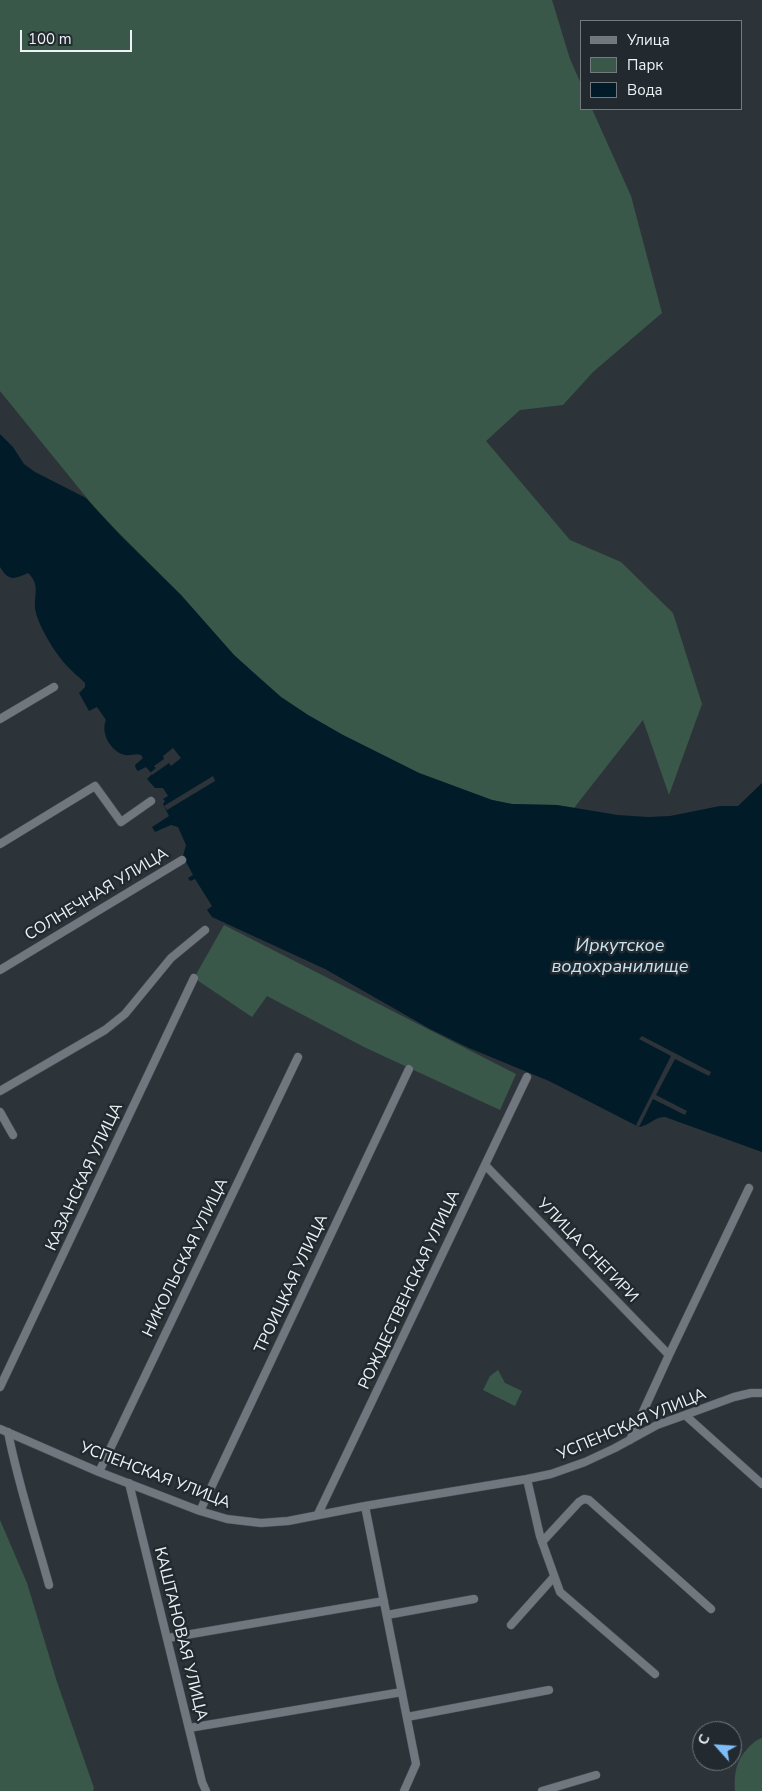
<!DOCTYPE html>
<html>
<head>
<meta charset="utf-8">
<style>
	body { margin:0 }
	#map { position:relative; width:762px; height:1791px; overflow:hidden; background:#2d3439; font-family:"Nunito Sans",sans-serif }
	canvas { display:block }
	.legend { position:absolute; left:580px; top:20px; width:162px; height:90px; box-sizing:border-box; background:#232a2f; border:1px solid #747a7e; margin:0; padding:6px 9px; list-style:none; font-size:15px; color:#edf2f5 }
	.legend li { display:flex; align-items:center; gap:10px; height:25px }
	.legend b { width:25px; border:1px solid #747a7e }
	.north { position:absolute; left:692px; top:1721px; width:50px; height:50px; box-sizing:border-box; background:#232a2f; border:1px solid #747a7e; border-radius:50%; rotate:296deg; font-size:14px; font-weight:700; line-height:20px; text-align:center; color:#edf2f5 }
	.north::after { content:''; display:block; margin:auto; width:18px; height:22px; background:#7ebdf9; clip-path:polygon(50% 0,100% 100%,50% 72%,0 100%) }
	.scale { position:absolute; left:20px; top:30px; width:112px; height:22px; box-sizing:border-box; border:2px solid #edf2f5; border-top:0; padding-left:6px; font-size:15px; line-height:18px; white-space:nowrap; color:#edf2f5; -webkit-text-stroke:4px #232a2f; paint-order:stroke }
</style>
</head>
<body>
<div id="map">
<canvas width="762" height="1791"></canvas>
<ul class="legend">
<li><b style="height:6px;background:#70777e"></b>Улица</li>
<li><b style="height:14px;background:#395849"></b>Парк</li>
<li><b style="height:14px;background:#021b28"></b>Вода</li>
</ul>
<div class="north">С</div>
<div class="scale">100 m</div>
</div>
<script>
const context = document.querySelector('canvas').getContext('2d');
context.lineJoin = 'round';
function fillPath(path, color) {
  context.fillStyle = color;
  context.fill(path, 'evenodd');
}
function trace(path, color, width, dash) {
  context.strokeStyle = color;
  context.lineWidth = width;
  context.lineCap = dash ? 'butt' : 'round';
  context.setLineDash(dash || []);
  context.stroke(path);
}
function drawText(font, color, halo, rows, align = 'center') {
  context.font = font + ' "Nunito Sans",sans-serif';
  context.lineWidth = 5;
  context.setLineDash([]);
  context.textBaseline = 'middle';
  context.strokeStyle = halo;
  context.fillStyle = color;
  for (const [text, x, y, turn = 0] of rows) {
    context.save();
    context.translate(x, y);
    context.rotate((+turn || 0) * Math.PI / 180);
    context.textAlign = isNaN(turn) ? turn : align;
    if (halo) context.strokeText(text, 0, 0);
    context.fillText(text, 0, 0);
    context.restore();
  }
}
fillPath(new Path2D(`
	M0 0H552L570 59 581 84V109H592L631 196 662 313 593 372 563 405 520 410 486 441 570 540 621 562 673 613 702 704 669 795 643 720 574 808 557 805 512 804 492 800 419 773 343 735 308 715 281 697 234 655 181 595 99 513 0 391Z
	M224 925 516 1074 500 1110 364 1047 267 996 252 1017 194 978Z
	M498 1370 505 1383 522 1391 515 1406 483 1390 490 1376Z
	M0 1520 27 1583 57 1682 94 1788 93 1791H0Z
	M762 1738V1791H735C734 1773 736 1760 749 1747 753 1743 756 1740 762 1738Z`), '#395849');
fillPath(new Path2D(`
	M0 434 13 447 24 464 35 472 86 498 121 536 181 595 234 655 255 674 281 697 308 715 343 735 419 773 492 800 512 804 557 805 618 815 648 817 670 816 720 806H738L762 783V1152L665 1117C655 1116 649 1126 639 1127L549 1081 469 1048 430 1029 325 969 212 917 207 910 212 906 195 879 190 881 188 878 193 875 183 856 186 845 178 827 171 825 155 832 152 827 169 816 163 804 165 801 163 799 168 796 163 788H155L147 779 152 774 146 767 138 771 136 769 135 765 143 758 141 755C136 753 131 756 125 755 111 752 100 733 106 720L97 707 89 711 79 693 85 687V683C80 678 76 675 71 670 58 658 41 631 36 613 32 597 42 586 28 573 14 579 9 582 0 567Z`), '#021b28');
fillPath(new Path2D(`
	M173 748 181 758 171 766 169 763 152 775 150 773 156 768 154 766 164 759 163 756Z
	M213 776 215 781 167 810 164 806Z
	M642 1036 711 1072 709 1076 675 1059 656 1095 687 1111 685 1115 653 1099 639 1127 636 1125 671 1056 639 1039Z`), '#2d3439');
const minor = new Path2D(`
	M0 719 54 687
	M0 844 95 786 121 822 151 801
	M0 970 182 860
	M0 1091 105 1030 125 1014 171 958 205 930
	M0 1112 13 1135
	M485 1165 669 1355 630 1440
	M669 1355 749 1188
	M0 1387 194 978
	M685 1415 762 1484
	M0 1429 99 1472 200 1511 227 1519 261 1523 288 1521 365 1506 527 1479 551 1474 585 1462 615 1448 657 1425 685 1415 734 1397 751 1393H762
	M8 1432C18 1484 35 1534 49 1585
	M99 1472 298 1057
	M527 1479 540 1536 560 1592 655 1674
	M129 1483 202 1782 206 1791
	M365 1506 416 1764 404 1791
	M200 1511 409 1069
	M318 1514 527 1077
	M542 1542 579 1502 584 1499 589 1500 711 1609
	M387 1615 474 1599
	M511 1625 553 1578
	M168 1638 384 1601
	M407 1717 549 1690
	M189 1728 402 1692
	M542 1791 596 1775`);
trace(minor, '#494f53', 9);
trace(minor, '#70777e', 8);
drawText('16px', '#edf2f5', '#232a2f', [
	["СОЛНЕЧНАЯ УЛИЦА",97,895,-31],
	["КАЗАНСКАЯ УЛИЦА",85,1177,-65],
	["УЛИЦА СНЕГИРИ",587,1251,46],
	["НИКОЛЬСКАЯ УЛИЦА",186,1258,-64],
	["ТРОИЦКАЯ УЛИЦА",292,1284,-65],
	["РОЖДЕСТВЕНСКАЯ УЛИЦА",410,1290,-65],
	["УСПЕНСКАЯ УЛИЦА",632,1425,-23],
	["УСПЕНСКАЯ УЛИЦА",155,1476,21],
	["КАШТАНОВАЯ УЛИЦА",180,1634,76]
]);
drawText('italic 18px', '#c7e4f5', '#232a2f', [
	["Иркутское",620,947],
	["водохранилище",620,968]
]);
</script>
</body>
</html>
